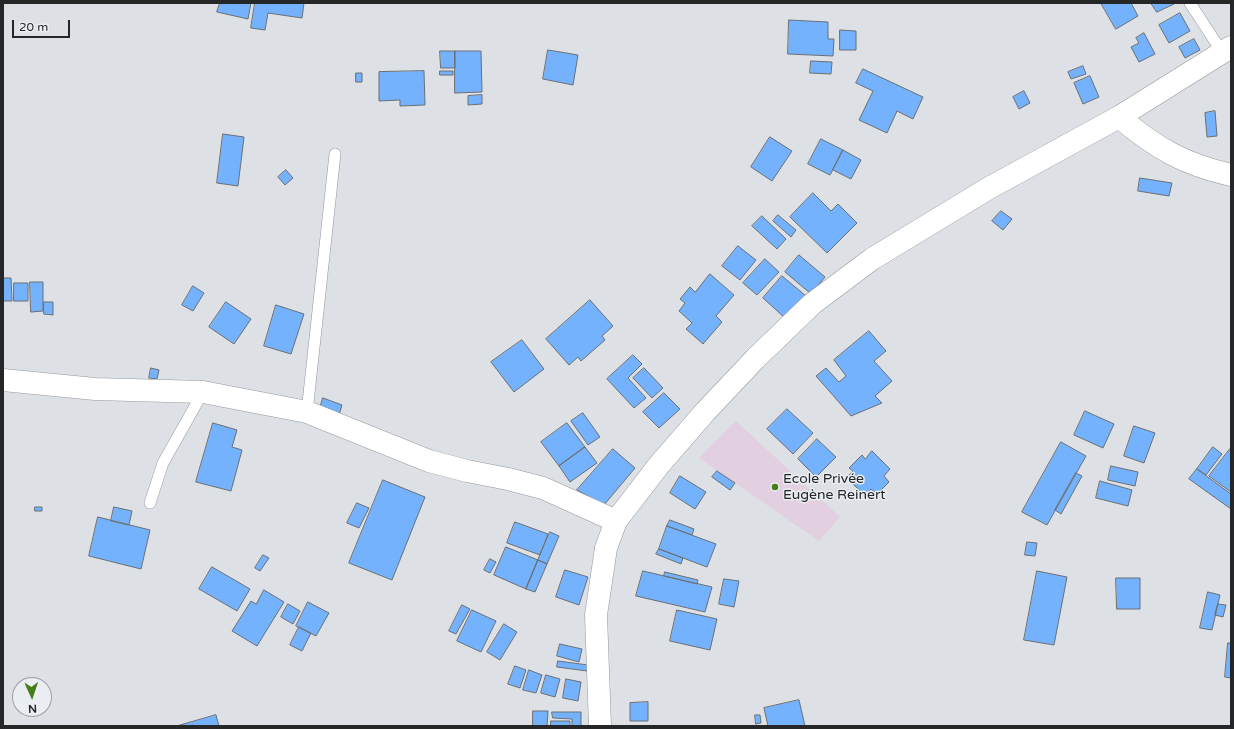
<!DOCTYPE html>
<html>
<head>
<meta charset="utf-8">
<style>
	body { margin:0 }
	#map { position:relative; width:1234px; height:729px; overflow:hidden; background:#dde1e6; font-family:"Varela Round",sans-serif }
	canvas { display:block }
	.frame { position:absolute; inset:0; border:4px solid #242628; pointer-events:none }
	.north { position:absolute; left:12px; top:677px; width:40px; height:40px; box-sizing:border-box; background:#eaeef3; border:1px solid #9b9ea2; border-radius:50%; rotate:177deg; font-size:11px; font-weight:700; line-height:16px; text-align:center; color:#242628 }
	.north::after { content:''; display:block; margin:auto; width:14px; height:18px; background:#457e18; clip-path:polygon(50% 0,100% 100%,50% 72%,0 100%) }
	.scale { position:absolute; left:12px; top:20px; width:58px; height:18px; box-sizing:border-box; border:2px solid #242628; border-top:0; padding-left:5px; font-size:12px; line-height:14px; white-space:nowrap; color:#242628; -webkit-text-stroke:3px #eaeef3; paint-order:stroke }
</style>
</head>
<body>
<div id="map">
<canvas width="1234" height="729"></canvas>
<div class="frame"></div>
<div class="north">N</div>
<div class="scale">20 m</div>
</div>
<script>
const context = document.querySelector('canvas').getContext('2d');
context.lineJoin = 'round';
function fillPath(path, color) {
  context.fillStyle = color;
  context.fill(path, 'evenodd');
}
function trace(path, color, width, dash) {
  context.strokeStyle = color;
  context.lineWidth = width;
  context.lineCap = dash ? 'butt' : 'round';
  context.setLineDash(dash || []);
  context.stroke(path);
}
function drawText(font, color, halo, rows, align = 'center') {
  context.font = font + ' "Varela Round",sans-serif';
  context.lineWidth = 3;
  context.setLineDash([]);
  context.textBaseline = 'middle';
  context.strokeStyle = halo;
  context.fillStyle = color;
  for (const [text, x, y, turn = 0] of rows) {
    context.save();
    context.translate(x, y);
    context.rotate((+turn || 0) * Math.PI / 180);
    context.textAlign = isNaN(turn) ? turn : align;
    if (halo) context.strokeText(text, 0, 0);
    context.fillText(text, 0, 0);
    context.restore();
  }
}
fillPath(new Path2D(`
	M736 421 840 517 819 541 699 458Z`), '#e2d0e1');
const building = new Path2D(`
	M220 3H251L248 19 217 12Z
	M255 3H304L302 18 268 13 265 30 251 28Z
	M1101 3H1131L1138 16 1116 29Z
	M1151 3H1173L1174 4 1157 12Z
	M1180 13 1190 31 1169 43 1159 25Z
	M789 20 828 22V39H834L833 56 788 54Z
	M840 30 856 31V50H840Z
	M1144 33 1155 54 1139 62 1131 47 1139 43 1136 38Z
	M1194 39 1200 50 1185 58 1179 47Z
	M548 50 578 55 573 85 543 79Z
	M440 51H455V68H441Z
	M455 51H481L482 92 455 93Z
	M811 61 832 62 831 74 810 73Z
	M1083 66 1086 74 1071 79 1068 72Z
	M863 69 923 97 913 119 897 111 887 133 859 120 873 91 856 83Z
	M424 71 425 105 400 106V100L379 101V72Z
	M440 71H453V75H440Z
	M356 73H362V82H356Z
	M1090 76 1099 97 1083 104 1074 83Z
	M1024 91 1030 103 1019 109 1013 97Z
	M482 95V104L468 105V96Z
	M1215 111 1217 136 1207 137 1205 113Z
	M223 134 244 137 238 186 217 183Z
	M770 137 792 151 772 181 751 167Z
	M821 139 843 150 830 175 808 164Z
	M843 150 861 160 851 179 833 170Z
	M286 170 293 178 285 185 278 177Z
	M1140 178 1172 183 1169 196 1138 191Z
	M813 193 831 211 838 204 857 223 827 253 790 217Z
	M1001 211 1012 219 1003 230 992 221Z
	M778 215 796 230 791 237 773 221Z
	M762 216 786 239 777 249 752 226Z
	M738 246 756 260 740 280 722 266Z
	M799 255 825 277 811 294 785 272Z
	M765 259 779 272 757 295 743 283Z
	M710 274 734 295 716 316 722 322 703 344 686 329 692 323 679 311 685 303 680 299 690 287 695 292Z
	M782 276 806 296 786 319 763 298Z
	M3 278H11L12 301H3Z
	M30 282H43V311L31 312Z
	M14 283H28V301H14Z
	M193 286 204 293 193 311 182 305Z
	M590 300 613 326 602 336 605 340 581 361 578 357 569 365 546 339Z
	M44 302H53V315L44 314Z
	M226 302 251 319 234 344 209 327Z
	M276 305 304 314 291 354 264 346Z
	M869 331 886 351 874 361 892 381 875 396 882 403 851 416 816 376 826 368 839 382 846 376 834 360Z
	M522 340 544 369 514 392 491 362Z
	M633 355 642 364 628 378 646 398 634 408 607 379Z
	M151 368 159 370 157 379 149 378Z
	M644 368 663 388 652 398 633 378Z
	M664 393 680 409 659 428 643 412Z
	M323 398 342 405 339 415 320 408Z
	M787 409 813 433 793 454 767 429Z
	M1085 411 1114 424 1103 448 1074 435Z
	M583 413 600 437 588 445 571 421Z
	M213 423 237 430 232 447 242 450 231 491 196 482Z
	M567 423 585 447 559 466 541 442Z
	M1134 426 1155 433 1144 463 1124 456Z
	M817 439 836 457 816 477 798 459Z
	M1061 442 1086 456 1047 525 1022 512Z
	M585 447 597 463 570 482 559 466Z
	M1213 447 1222 454 1206 475 1197 469Z
	M613 449 635 468 604 505 577 490Z
	M1230 449 1231 450V492L1209 476Z
	M872 451 890 469 884 476 889 482 877 494 871 489 865 495 846 478 853 471 849 468 862 455 865 459Z
	M1111 466 1138 472 1135 486 1108 480Z
	M1197 469 1231 494V509L1189 479Z
	M717 471 735 483 730 490 712 477Z
	M1076 473 1082 476 1061 514 1055 510Z
	M680 476 706 492 695 509 670 493Z
	M383 480 425 497 392 580 349 563Z
	M1100 481 1132 490 1128 506 1096 498Z
	M357 503 369 508 359 528 347 523Z
	M35 507H42V511H35Z
	M114 507 132 511 129 525 111 521Z
	M98 517 150 530 141 569 89 556Z
	M670 520 694 529 692 535 667 526Z
	M515 522 548 534 540 555 507 543Z
	M667 526 716 544 707 567 659 549Z
	M550 532 559 536 547 564 538 560Z
	M1027 542 1037 543 1035 556 1025 555Z
	M506 547 538 560 526 589 494 575Z
	M659 549 683 558 681 564 656 554Z
	M263 555 269 558 260 571 255 568Z
	M490 559 496 562 490 573 484 570Z
	M538 560 547 564 535 592 526 589Z
	M212 567 250 589 237 611 199 589Z
	M565 570 588 577 579 605 556 597Z
	M643 571 712 587 705 612 636 596Z
	M1037 571 1067 577 1054 645 1024 640Z
	M665 572 698 580 697 584 664 576Z
	M1116 578H1140V609H1117Z
	M724 579 739 581 734 607 719 604Z
	M264 590 284 602 257 646 232 631 251 601 256 604Z
	M1208 592 1220 595 1212 630 1200 628Z
	M308 602 329 613 316 636 296 626Z
	M288 604 300 611 293 624 281 617Z
	M1218 604 1226 605 1223 617 1215 615Z
	M462 605 470 609 456 634 449 631Z
	M472 610 496 621 481 652 457 641Z
	M677 610 717 619 710 650 670 641Z
	M504 624 517 632 500 660 487 652Z
	M299 627 311 633 302 651 290 645Z
	M1228 643H1231V678L1225 677Z
	M560 644 582 649 579 662 557 656Z
	M558 661 588 665 587 671 557 667Z
	M515 666 526 670 520 688 508 684Z
	M529 670 542 675 536 693 523 690Z
	M546 675 560 679 555 697 541 693Z
	M566 679 581 682 578 701 563 698Z
	M799 700 805 726H768L764 708Z
	M648 702V721H630V703Z
	M533 711H548L547 726H533Z
	M552 712H581V726H572V719L553 718Z
	M216 715 219 726H177Z
	M755 715H760L761 723 756 724Z
	M551 721H570V726H551Z`);
fillPath(building, '#74b2fd');
trace(building, '#6b6f73', 1);
const lane = new Path2D(`
	M1190 3 1222 52
	M307 412 335 154
	M150 503 163 463 203 392`);
const street = new Path2D(`
	M1119 117C1156 148 1183 164 1231 175
	M3 380 95 389 203 392 307 412 429 461 467 471 508 479 543 488 616 521`);
const secondary = new Path2D(`
	M600 726 596 615 606 548 616 521 659 465 705 412 755 359 812 304 872 259 989 188 1119 117 1231 47`);
trace(lane, '#94989d', 12);
trace(street, '#94989d', 23);
trace(secondary, '#94989d', 23);
trace(lane, '#fff', 11);
trace(street, '#fff', 22);
trace(secondary, '#fff', 22);
for (const [x, y, r, color] of [
	[775,487,4,"#457e18"]
]) {
  const dot = new Path2D();
  dot.arc(x, y, r, 0, 2 * Math.PI);
  context.fillStyle = color;
  context.fill(dot);
  trace(dot, '#eaeef3', 1.5);
}
drawText('14px', '#242628', '#eaeef3', [
	["Ecole Privée",783,479],
	["Eugène Reinert",783,495]
], 'left');
</script>
</body>
</html>
